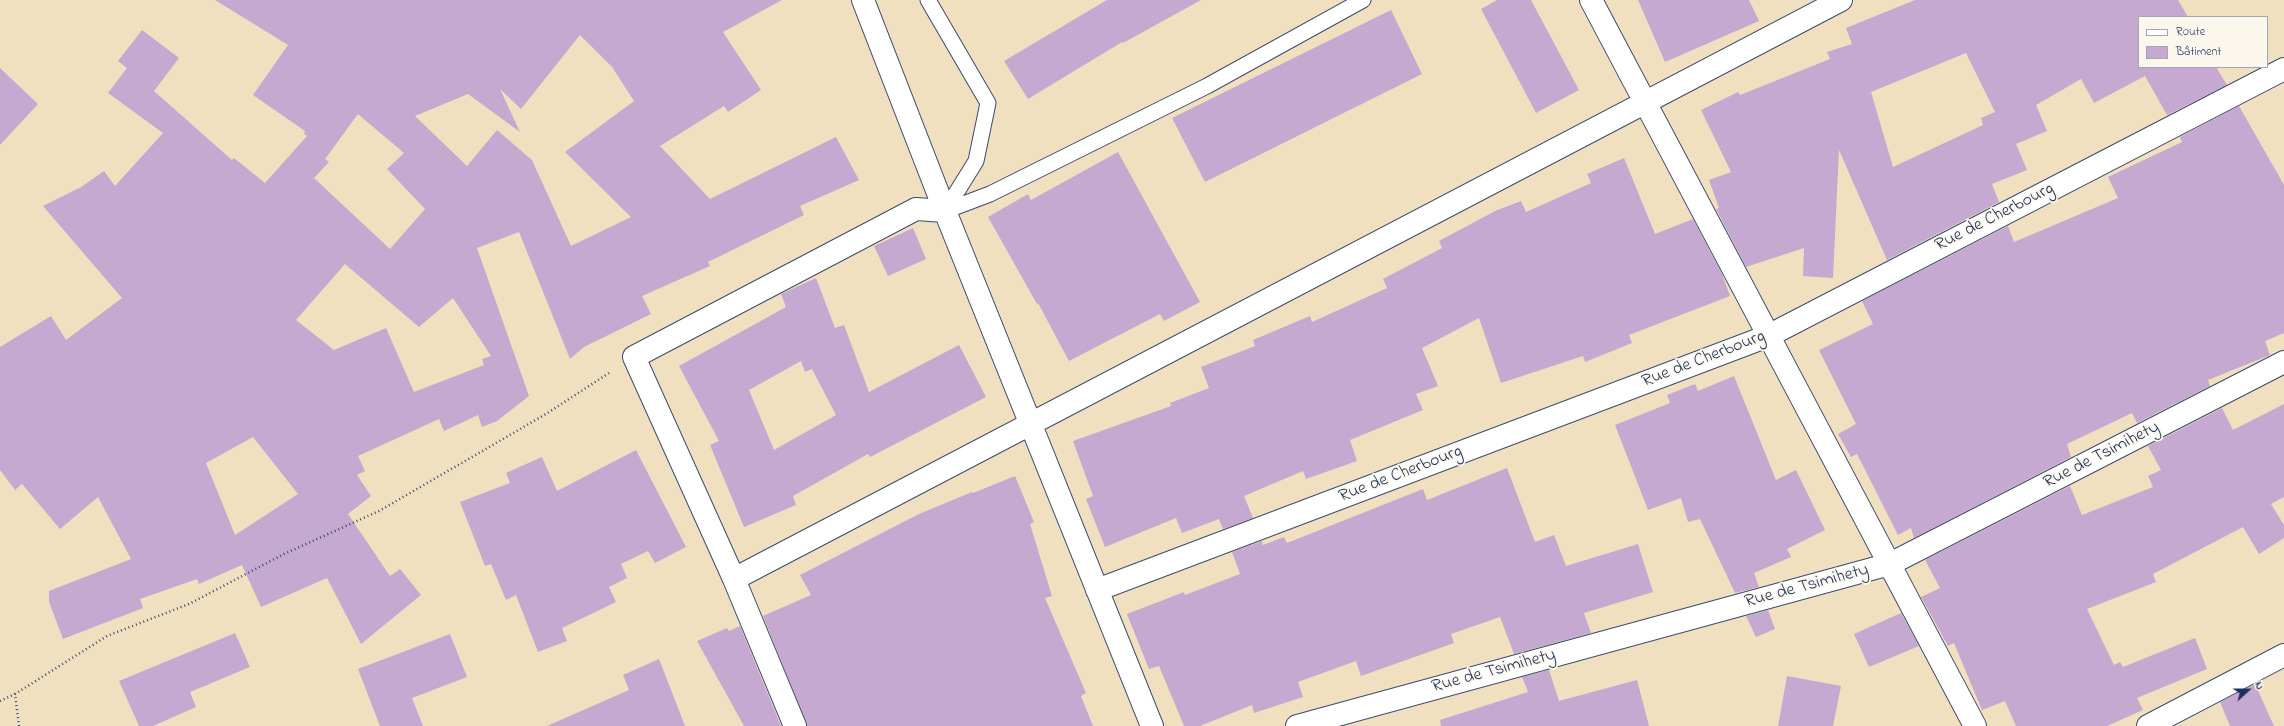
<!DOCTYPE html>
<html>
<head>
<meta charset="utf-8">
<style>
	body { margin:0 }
	#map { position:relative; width:2284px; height:726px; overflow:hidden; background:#f0e0c0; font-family:"Indie Flower",sans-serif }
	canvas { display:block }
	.legend { position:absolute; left:2138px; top:16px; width:130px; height:52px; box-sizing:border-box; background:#fbf7ec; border:1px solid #a1a7b3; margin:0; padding:5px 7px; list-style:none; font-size:12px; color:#1b2f5e }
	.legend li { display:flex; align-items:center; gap:8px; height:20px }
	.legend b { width:20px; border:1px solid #a1a7b3 }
	.north { position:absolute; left:2228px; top:670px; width:40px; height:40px; -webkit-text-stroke:3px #fbf7ec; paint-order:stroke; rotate:69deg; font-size:11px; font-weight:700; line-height:16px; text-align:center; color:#1b2f5e }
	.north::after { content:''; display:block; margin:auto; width:14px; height:18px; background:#1b2f5e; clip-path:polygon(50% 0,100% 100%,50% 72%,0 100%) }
</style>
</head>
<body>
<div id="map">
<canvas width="2284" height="726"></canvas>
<ul class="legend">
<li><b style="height:5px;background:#fff"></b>Route</li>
<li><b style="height:11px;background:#c5a9d0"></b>Bâtiment</li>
</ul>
<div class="north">N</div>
</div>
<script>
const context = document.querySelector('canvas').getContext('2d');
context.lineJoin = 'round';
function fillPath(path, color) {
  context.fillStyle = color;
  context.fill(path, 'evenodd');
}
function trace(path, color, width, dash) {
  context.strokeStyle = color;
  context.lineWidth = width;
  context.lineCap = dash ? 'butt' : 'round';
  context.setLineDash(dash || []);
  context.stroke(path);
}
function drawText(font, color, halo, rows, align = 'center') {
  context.font = font + ' "Indie Flower",sans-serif';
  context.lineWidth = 3.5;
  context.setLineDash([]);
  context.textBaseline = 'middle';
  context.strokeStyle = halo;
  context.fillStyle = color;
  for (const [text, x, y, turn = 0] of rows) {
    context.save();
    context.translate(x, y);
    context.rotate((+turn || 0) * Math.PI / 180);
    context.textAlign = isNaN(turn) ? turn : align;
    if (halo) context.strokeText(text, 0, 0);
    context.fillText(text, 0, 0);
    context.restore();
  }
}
fillPath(new Path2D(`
	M215 0H782L723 32 761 90 728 112 724 106 660 146 710 199 836 137 859 180 800 206 804 215 708 262 710 266 642 296 651 314 584 347 570 359 519 232 477 248 529 396 497 421 482 427 478 415 444 431 439 419 358 456 365 471 357 475 371 496 348 514 390 576 400 569 421 595 361 644 327 578 261 607 242 565 199 584 197 579 140 599 143 608 63 639 49 602V591L131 559 98 497 60 529 22 484 15 490 0 470V347L51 316 66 340 122 298 43 206 81 187 104 171 115 186 163 133 108 93 127 68 118 61 142 30 179 58 154 91 232 160 234 158 265 183 307 136 304 134 305 131 253 95 288 45ZM580 35 612 67 634 101 565 152 631 217 571 246 532 160 497 130 467 166 415 116 468 94 520 132 500 89 521 109ZM358 114 404 153 387 169 425 209 390 249 314 178 329 162 325 159ZM345 264 419 327 453 298 491 356 482 359 484 365 414 392 386 328 334 350 296 320ZM253 437 298 494 235 535 206 463Z
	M1107 0H1201L1123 43 1122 42 1028 99 1004 61Z
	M1497 0H1531L1579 90 1536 113 1481 9Z
	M1638 0H1749L1759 21 1665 62Z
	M1915 0H2178L2188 17H2139V67H2216L2227 85 2167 115 2145 76 2094 103 2081 79 2036 105 2047 131 2016 144 2027 170 1992 184 1999 202 1887 260 1839 150 1833 278 1803 276 1804 248 1746 267 1716 209 1719 208 1709 180 1731 172 1701 110 1738 92 1740 95 1830 59 1827 52 1852 44 1846 28ZM1966 53 1995 112 1981 118 1983 125 1893 167 1871 92Z
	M1391 10 1422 74 1205 182 1172 118Z
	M0 68 38 104 0 145Z
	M2239 106 2284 185V333L2265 341 2270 355 2208 380 2210 386 2137 423 2132 413 2067 444 2071 457 1914 538 1911 528 1898 535 1857 454 1851 457 1838 434 1856 424 1819 350 1873 324 1862 301 2008 226 2014 242 2118 198 2108 177 2182 142 2180 137Z
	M1118 152 1200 302 1164 321 1160 314 1069 361 1038 303 1037 304 988 217 1028 194 1031 200Z
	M1624 158 1655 234 1693 219 1722 274 1730 296 1629 335 1632 343 1585 362 1583 356 1501 383 1479 318 1422 348 1438 386 1416 394 1423 410 1350 440 1357 461 1306 479 1303 471 1244 496 1253 518 1223 529 1219 519 1182 533 1176 518 1105 547 1086 499 1093 496 1073 441 1171 406 1170 403 1209 388 1201 367 1255 346 1253 340 1310 316 1312 322 1387 288 1383 279 1442 248 1439 241 1495 211 1521 201 1526 212 1591 183 1587 174Z
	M913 228 926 259 888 276 874 246Z
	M816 278 835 328 844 325 869 392 959 345 986 397 870 457 868 454 793 496 796 505 744 527 710 445 719 441 679 366 786 307 781 294ZM801 361 805 372 812 369 836 415 774 450 749 390Z
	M1734 376 1776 480 1796 470 1825 530 1787 549 1791 557 1754 573 1759 587 1735 593 1700 519 1688 522 1681 498 1648 510 1615 425 1670 403 1667 395 1695 384 1698 391Z
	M2284 404V497L2271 504 2284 525V538L2259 554 2243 527 2153 574 2156 582 2087 609 2114 665 2120 662 2123 667 2195 638 2207 669 2137 698 2143 710 2107 726H2016L2005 701 1982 710 1954 643 1948 646 1921 597 1940 588 1925 560 2070 486 2082 515 2153 487 2148 476 2161 470 2148 446 2222 408 2233 430Z
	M636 450 686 547 655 563 648 551 621 564 627 578 609 587 616 602 562 628 567 641 538 652 516 595 506 600 491 564 485 566 460 502 510 483 506 473 542 457 557 491Z
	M1507 468 1535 542 1554 535 1566 566 1638 544 1653 592 1584 613 1591 633 1514 654 1500 617 1451 634 1454 643 1361 676 1356 661 1298 682 1303 697 1254 713 1252 705 1200 726H1184L1159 666 1149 669 1127 614 1184 592 1185 595 1240 574 1232 552 1262 541 1263 545 1284 537 1287 543 1423 489 1427 500Z
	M1015 476 1034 522 1030 524 1052 596 1045 598 1086 693 1081 696 1093 726H807L763 616 811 595 800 575 919 514 972 492 973 493Z
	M1768 610 1775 629 1756 637 1746 616Z
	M1901 613 1919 646 1869 667 1854 634Z
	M740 626 781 726H744L697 641 727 628 729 631Z
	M235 633 250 667 190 692 196 707 153 726H139L119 681Z
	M450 634 467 677 412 698 423 726H380L358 669Z
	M659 659 685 726H547L629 690 623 675Z
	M1549 670 1559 701 1637 680 1649 726H1441L1440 720 1528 692 1522 677Z
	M1787 676 1841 686 1833 726H1778Z
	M2255 684 2274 726H2230L2220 702Z`), '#c5a9d0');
const service = new Path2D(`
	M928 0 988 103 976 161 945 211
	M945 211 990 194 1207 86 1363 0`);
const minor = new Path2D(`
	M863 0 945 211 1152 726
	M1591 0 1975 726
	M734 579 1841 0
	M1097 590 1768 336 2284 69
	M795 726 734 579 634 357 916 209 945 211
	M1297 726 1890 564 2284 362
	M2148 726 2284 655`);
trace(service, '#3b4a6d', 17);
trace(minor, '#3b4a6d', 24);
trace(new Path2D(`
	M0 701 15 694
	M19 726 15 694 107 636 189 604 284 554 379 511 546 414 609 373`), '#3b4a6d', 2.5, [1, 3]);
trace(service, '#fff', 15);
trace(minor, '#fff', 22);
drawText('18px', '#1b2f5e', '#fbf7ec', [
	["Rue de Cherbourg",1995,218,-27],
	["Rue de Cherbourg",1704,360,-21],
	["Rue de Tsimihety",2102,456,-27],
	["Rue de Cherbourg",1401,475,-21],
	["Rue de Tsimihety",1807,587,-15],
	["Rue de Tsimihety",1494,672,-15]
]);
</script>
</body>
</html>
